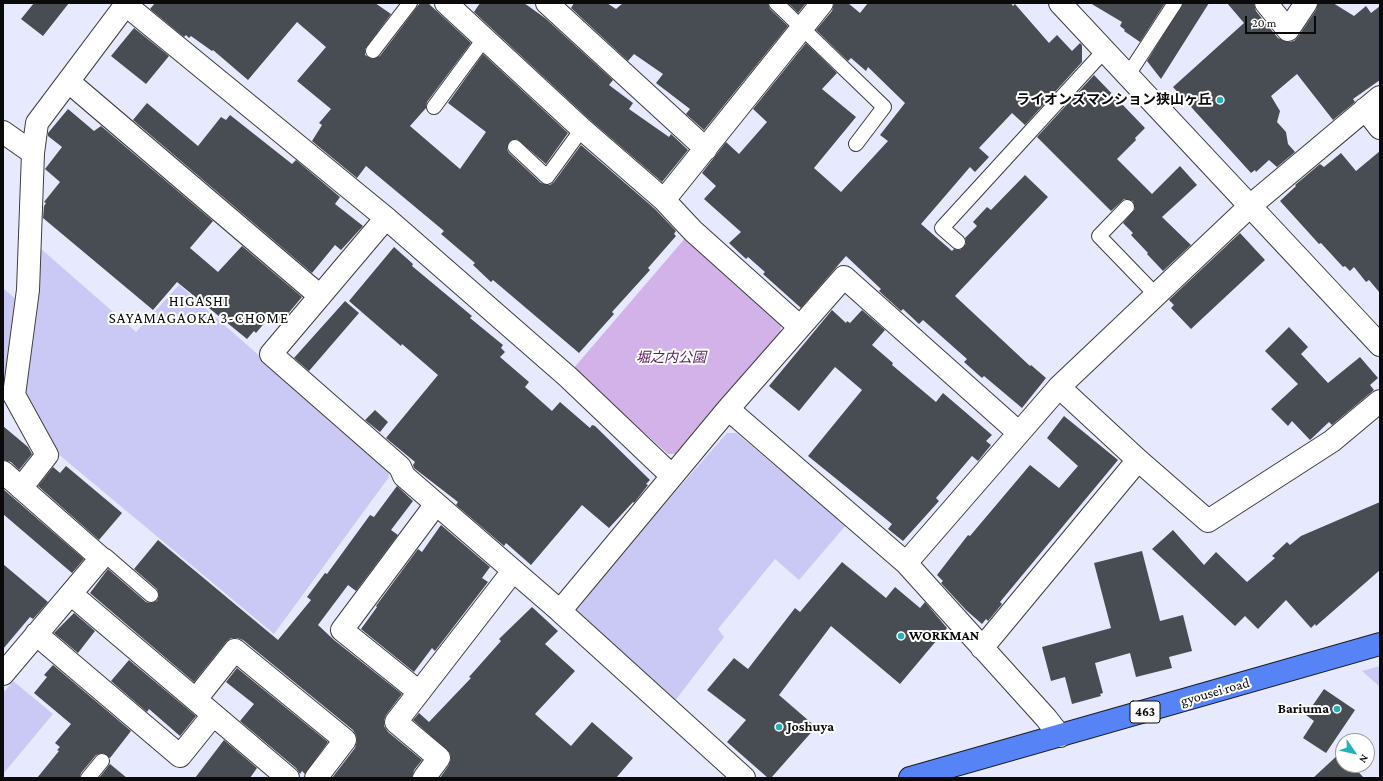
<!DOCTYPE html>
<html>
<head>
<meta charset="utf-8">
<style>
	body { margin:0 }
	#map { position:relative; width:1383px; height:781px; overflow:hidden; background:#e7e9ff; font-family:"Crimson Pro",serif }
	canvas { display:block }
	.frame { position:absolute; inset:0; border:4px solid #0a0a0a; pointer-events:none }
	.north { position:absolute; left:1335px; top:733px; width:40px; height:40px; box-sizing:border-box; background:#fff; border:1px solid #9d9d9d; border-radius:50%; rotate:124deg; font-size:11px; font-weight:700; line-height:16px; text-align:center; color:#0a0a0a }
	.north::after { content:''; display:block; margin:auto; width:14px; height:18px; background:#23b0b9; clip-path:polygon(50% 0,100% 100%,50% 72%,0 100%) }
	.scale { position:absolute; left:1245px; top:16px; width:71px; height:18px; box-sizing:border-box; border:2px solid #0a0a0a; border-top:0; padding-left:5px; font-size:12px; line-height:14px; white-space:nowrap; color:#0a0a0a; -webkit-text-stroke:3px #fff; paint-order:stroke }
</style>
</head>
<body>
<div id="map">
<canvas width="1383" height="781"></canvas>
<div class="frame"></div>
<div class="north">N</div>
<div class="scale">20 m</div>
</div>
<script>
const context = document.querySelector('canvas').getContext('2d');
context.lineJoin = 'round';
function fillPath(path, color) {
  context.fillStyle = color;
  context.fill(path, 'evenodd');
}
function trace(path, color, width, dash) {
  context.strokeStyle = color;
  context.lineWidth = width;
  context.lineCap = dash ? 'butt' : 'round';
  context.setLineDash(dash || []);
  context.stroke(path);
}
function drawText(font, color, halo, rows, align = 'center') {
  context.font = font + ' "Crimson Pro","Noto Sans JP",serif';
  context.lineWidth = 4;
  context.setLineDash([]);
  context.textBaseline = 'middle';
  context.strokeStyle = halo;
  context.fillStyle = color;
  for (const [text, x, y, turn = 0] of rows) {
    context.save();
    context.translate(x, y);
    context.rotate((+turn || 0) * Math.PI / 180);
    context.textAlign = isNaN(turn) ? turn : align;
    if (halo) context.strokeText(text, 0, 0);
    context.fillText(text, 0, 0);
    context.restore();
  }
}
fillPath(new Path2D(`
	M40 248 136 332 179 285 388 469 389 477 274 634 57 453 23 393Z
	M3 288 18 301 3 391Z
	M727 433H736L846 525 799 580 775 559 718 629 724 637 674 702 573 608Z
	M1380 666V687L1362 671Z
	M13 681 53 714 3 774V693Z`), '#cac8f4');
fillPath(new Path2D(`
	M687 236 782 321 780 333 679 454H668L573 369Z`), '#d2b2e8');
fillPath(new Path2D(`
	M34 3H69L43 36 21 19Z
	M155 3H375L391 14 365 49V55L372 59 380 56 420 3H428L471 43 427 102 426 108 410 126 460 169 486 132 448 103 483 54 568 133 546 164 517 139 509 142 507 149 509 153 541 183 550 185 554 182 581 145 655 209 676 231 674 234 676 236 648 268 650 270 612 312 614 314 579 353 493 280 491 282 473 265 475 263 441 234 444 231 366 166 357 178 312 141 322 125 319 123 331 109 297 81 326 47 297 22 248 80 213 50 212 51 191 36 189 38 186 35 184 37 150 9Z
	M480 3H524L545 18 613 80 609 85 633 103 629 109 669 137 671 134 688 150 662 182 590 120 474 12Z
	M574 3H607L616 9 623 3H768L770 9 788 26 704 130 686 114 690 109 656 83 663 74 634 54 628 61 571 8Z
	M788 3H806L798 13Z
	M834 3H848L860 13 868 3H1011L1013 6 1015 4 1049 43 1057 35 1072 51 1080 43 1082 45V62L1025 125 1012 113 979 148 989 157 975 172 970 167 921 224 952 251 954 249 960 250 966 244 965 238 977 226 973 222 987 207 991 210 1025 175 1048 197 955 296 1030 366 1031 365 1046 378 1022 408 984 376 982 378 964 362 967 359 923 320 919 324 903 309 901 311 879 291 881 289 846 256 801 308 763 274 765 272 748 257 746 259 729 243 741 232 704 199 716 186 702 173 726 142 739 154 767 122 753 109 806 43 837 73 822 89 856 117 814 168 841 192 888 141 880 135 905 103 868 67 866 71 851 58 848 61 816 30 832 11Z
	M1090 3H1165L1140 42 1124 31 1125 30 1120 26 1122 22Z
	M1183 3H1209L1161 79 1147 61Z
	M1227 3H1254L1256 11 1278 38 1288 42 1294 41 1298 37 1316 10 1318 3H1333L1354 16 1366 6 1371 13 1380 6V80L1353 99 1355 102 1333 120 1297 74 1271 96 1280 111 1277 122 1286 132 1288 144 1295 152 1277 167 1269 160 1256 172 1255 170 1251 173 1173 87 1244 23Z
	M134 28 169 56 146 84 111 56Z
	M1094 75 1145 128 1135 138 1136 140 1117 159 1152 194 1180 166 1197 185 1162 217 1191 245 1163 271 1147 254 1148 253 1131 235 1133 233 1123 223 1135 209 1133 201 1124 199 1111 211 1037 137Z
	M147 103 198 146 221 117 226 120 230 115 292 164 296 160 340 197 335 204 363 226 341 250 335 245 312 273 133 120Z
	M68 109 94 131 101 126 213 221 190 248 218 272 242 246 302 297 281 322 272 314 256 333 254 331 247 339 177 282 153 310 43 218 44 206 46 203 44 202 60 182 45 169 62 147 48 136V133Z
	M1380 151V293L1369 280 1366 282 1354 267 1350 271 1345 266 1343 267 1321 243 1319 244 1280 201 1296 186 1295 185 1320 164 1324 167 1341 153 1356 171Z
	M1240 233 1265 260 1191 329 1171 308 1174 305 1169 300Z
	M394 247 413 264 412 266 472 316 470 318 503 345 501 348 505 352 500 357 529 382 525 387 552 411 560 402 590 428 592 425 595 426 650 480 646 484 648 485 634 503 633 502 609 528 582 505 531 565 506 543 504 546 456 505 458 502 414 468 413 465 415 462 386 438 438 375 402 344 401 346 349 301Z
	M345 301 359 313 309 371 294 358Z
	M832 310 846 323 847 321 850 323 862 310 885 330 872 345 893 363 892 365 936 402 943 393 992 435 986 441 991 445 978 461 972 456 936 498 939 501 903 541 888 529 892 524 808 456 862 390 835 367 799 411 769 386Z
	M1289 327 1308 347 1301 354 1328 383 1360 357 1378 378 1370 385 1374 390 1332 425 1329 422 1310 440 1292 421 1288 426 1271 409 1298 384 1265 351Z
	M375 410 388 422 380 432 365 420Z
	M1064 416 1118 460 1000 602 1002 604 988 621 986 619 982 624 966 610 941 583 943 581 937 575 968 535 970 536 1030 465 1059 488 1078 466 1047 438Z
	M3 426 28 447 32 454 19 470 11 462 3 460Z
	M66 466 122 513 99 540 38 486 53 467 60 473Z
	M397 486 413 501 391 530 398 535 356 591 348 585 318 625 334 640 402 694 386 715 384 720V726L388 732 422 760 414 770 412 778H332L355 748 357 741 356 735 353 730 243 640 237 638H231L226 642 194 682 90 593 108 569 146 602 150 603 157 601 159 596 157 589 134 569 158 540 278 640 311 600 307 597 325 573 327 574 370 515 374 517Z
	M3 489 84 559 72 573 3 514Z
	M1380 502V570L1316 626 1315 624 1311 628 1286 600 1258 629 1245 616 1235 626 1152 549 1173 530 1204 565 1216 552 1247 582 1275 558 1272 556 1287 542 1290 545 1301 536Z
	M441 525 490 567 482 578 488 582 435 651 432 648 414 672 361 629 377 607 376 606 418 549 422 552Z
	M1142 551 1160 621 1183 615 1192 651 1169 657 1172 668 1136 677 1130 653 1095 663 1103 693 1100 694 1101 696 1072 704 1065 677 1051 681 1042 647 1111 628 1094 563Z
	M842 562 886 598 895 587 920 608 925 602 947 628 900 684 831 626 779 695 816 727 771 778H768L727 742 746 720 707 690 734 658 748 669 795 608 800 612Z
	M3 564 48 602 33 619 30 617 3 649Z
	M532 607 558 631 545 644 575 671 535 714 571 746 592 722 633 758 616 778H440L449 765 451 759 450 753 413 720 419 713 429 722 471 678 469 677 501 641 499 639Z
	M74 613 95 631 78 653 54 633Z
	M129 660 196 716 180 736 149 709 147 712 111 681Z
	M53 665 131 731 110 758 103 753 96 755 81 773 80 778H37L59 751 57 750 60 747 55 743 71 724 34 693 47 677 44 675Z
	M237 668 328 742 305 774 302 771 300 774 296 768 240 721 254 704 226 682Z
	M1324 689 1355 710 1326 753 1303 738 1314 721 1306 715Z
	M224 740 257 768 250 778H195Z
	M1340 753 1343 755V765H1352L1364 778H1313Z
	M110 764 127 778H99Z`), '#474d53');
const service = new Path2D(`
	M776 3 884 107 856 144
	M373 51 410 3
	M1128 75 1175 3
	M434 107 484 39
	M515 147 547 177 582 129
	M1127 207 1099 236 1156 295
	M958 242 942 228 1104 51
	M101 558 106 556 151 595
	M88 778 102 761`);
const minor = new Path2D(`
	M446 3 582 129 664 200 693 231 800 327
	M547 3 706 149
	M1266 3 1288 30 1306 3
	M126 5 386 218 568 377 672 476
	M69 82 320 296
	M1365 109 1380 128
	M3 132 33 153
	M664 200 822 3
	M386 218 271 354 400 467 404 476 560 611 744 778
	M1059 387 1138 460 1208 521 1332 441 1380 401
	M728 409 906 563 1046 718 1060 736
	M3 472 101 558 3 674
	M21 488 47 455 14 395 28 290 33 153 37 123 127 3
	M906 563 1059 387 1250 206 1380 97
	M71 594 288 778
	M560 611 728 409 844 277 1019 433
	M36 634 180 756 213 715
	M982 648 1138 460
	M419 692 342 630 436 504
	M196 699 235 650 345 740 316 778
	M424 778 439 758 396 722 513 571`);
const tertiary = new Path2D(`
	M1060 3 1380 345`);
const trunk = new Path2D(`
	M910 778 1380 644`);
trace(service, '#3d3d3d', 16);
trace(minor, '#3d3d3d', 24);
trace(tertiary, '#3d3d3d', 24);
trace(trunk, '#1b1b1b', 24);
trace(service, '#fff', 14);
trace(minor, '#fff', 22);
trace(tertiary, '#fff', 22);
trace(trunk, '#5684f7', 22);
for (const [x, y, r, color] of [
	[1220,100,4,"#23b0b9"],
	[901,636,4,"#23b0b9"],
	[1337,709,4,"#23b0b9"],
	[779,727,4,"#23b0b9"]
]) {
  const dot = new Path2D();
  dot.arc(x, y, r, 0, 2 * Math.PI);
  context.fillStyle = color;
  context.fill(dot);
  trace(dot, '#fff', 1.5);
}
for (const [x, y, w] of [
	[1145,712,30]
]) {
  const box = new Path2D();
  box.roundRect(x - w / 2, y - 11, w, 22, 3);
  context.fillStyle = '#fff';
  context.fill(box);
  trace(box, '#0a0a0a', 1);
}
drawText('bold 13px', '#0a0a0a', null, [
	["463",1145,712]
]);
drawText('bold 14px', '#0a0a0a', '#fff', [
	["ライオンズマンション狭山ヶ丘",1212,100],
	["WORKMAN",909,636,"left"],
	["Bariuma",1329,709],
	["Joshuya",787,727,"left"]
], 'right');
drawText('italic 14px', '#5a1c60', '#fff', [
	["堀之内公園",671,358]
]);
drawText('14px', '#0a0a0a', '#fff', [
	["gyousei road",1215,692,-16]
]);
context.letterSpacing = '1px';
drawText('15px', '#0a0a0a', '#fff', [
	["HIGASHI",199,301],
	["SAYAMAGAOKA 3-CHOME",199,318]
]);
context.letterSpacing = '0px';
</script>
</body>
</html>
